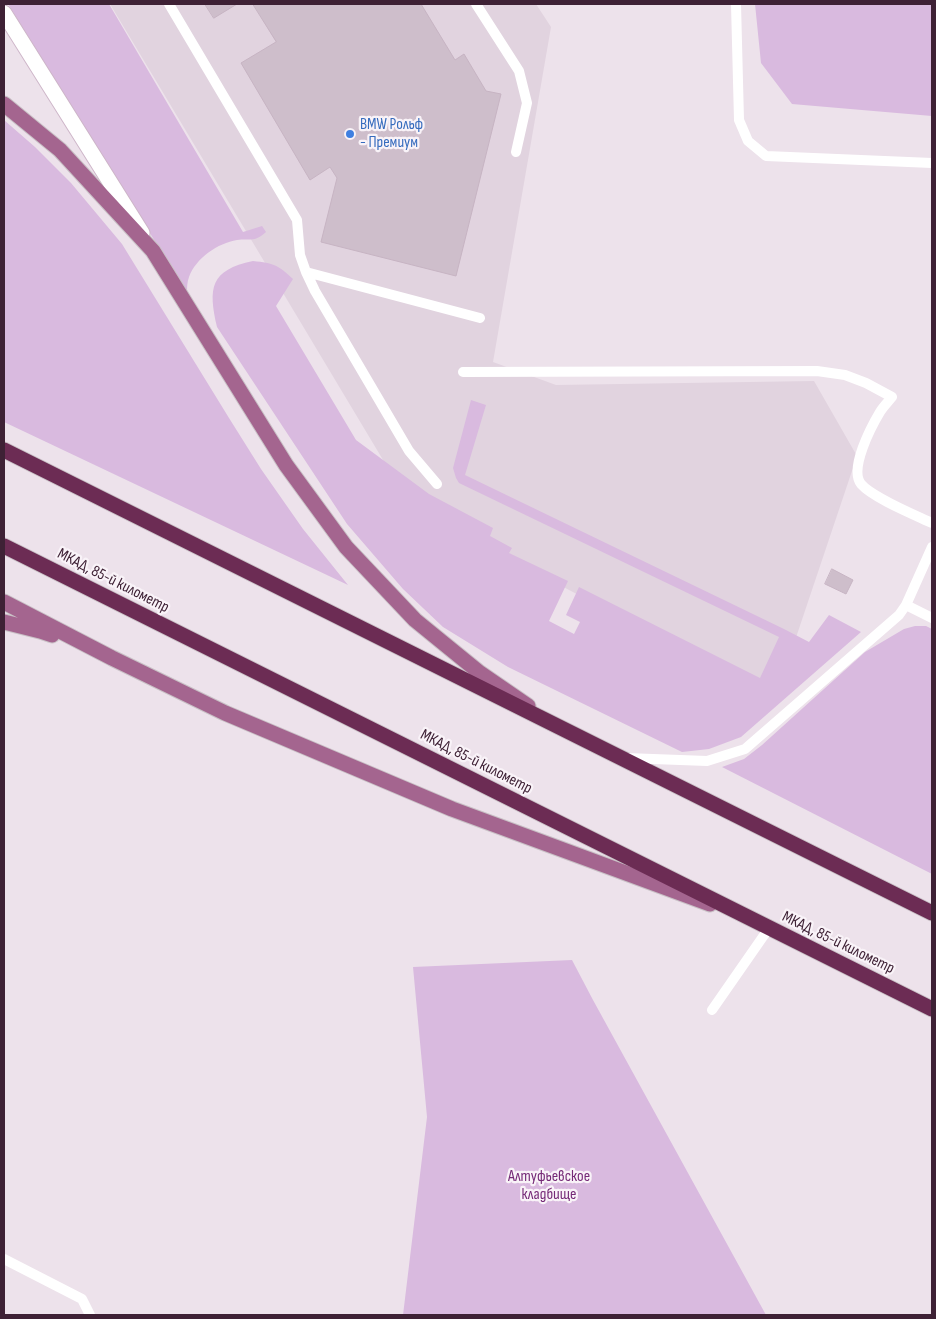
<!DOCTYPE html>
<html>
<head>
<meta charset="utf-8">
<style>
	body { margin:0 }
	#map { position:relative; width:936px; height:1319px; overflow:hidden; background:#ede2eb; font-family:"Sofia Sans Condensed",sans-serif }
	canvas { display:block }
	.frame { position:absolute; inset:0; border:5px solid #3e2135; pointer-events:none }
</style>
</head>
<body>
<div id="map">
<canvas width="936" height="1319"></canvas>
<div class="frame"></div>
</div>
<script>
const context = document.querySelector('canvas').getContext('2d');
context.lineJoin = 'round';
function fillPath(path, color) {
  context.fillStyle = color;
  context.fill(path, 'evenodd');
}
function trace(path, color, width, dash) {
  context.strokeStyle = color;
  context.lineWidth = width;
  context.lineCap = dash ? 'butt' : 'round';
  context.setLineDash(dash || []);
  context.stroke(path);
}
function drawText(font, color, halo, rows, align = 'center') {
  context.font = font + ' "Sofia Sans Condensed",sans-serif';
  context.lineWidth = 4.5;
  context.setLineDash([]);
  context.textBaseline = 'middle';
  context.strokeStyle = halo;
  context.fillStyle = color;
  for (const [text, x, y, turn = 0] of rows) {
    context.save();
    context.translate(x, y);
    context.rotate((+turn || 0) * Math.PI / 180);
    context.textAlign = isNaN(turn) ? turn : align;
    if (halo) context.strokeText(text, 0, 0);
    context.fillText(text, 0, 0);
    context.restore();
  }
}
fillPath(new Path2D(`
	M110 4H536L551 27 493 362 556 385 814 381 857 456 775 700 410 505Z`), '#e1d3df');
fillPath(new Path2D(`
	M8 4H109L243 232 262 226 266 232C254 243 251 238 237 240 218 243 196 258 189 277 187 282 187 288 187 293Z
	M755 4H932V116L792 104 761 63Z
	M4 120 35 147 71 183 122 244 229 418 261 469 303 529 348 585 4 422Z
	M253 261C274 263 278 265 293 279L276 306 356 440 429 494 493 528 490 536 512 548 509 553 568 581 549 621 574 634 580 622 566 615 579 587 760 678 779 637 459 483 456 478 453 468 471 400 486 405 465 475 784 629 809 642 829 615 861 632 741 737 709 749 682 752 508 667 443 627 403 589 347 524 217 327C208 288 210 270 253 261Z
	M915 626H926L932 629V874L722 767 744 759 762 745 865 652 904 629Z
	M572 960 593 1000 766 1315H403L427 1117 413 967Z`), '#d9badf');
const building = new Path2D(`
	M205 4H237L214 18Z
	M253 4H421L455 60 464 54 486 91 501 94 456 276 321 242 337 178 330 167 310 180 241 63 276 42Z
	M832 569 853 580 846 594 825 584Z`);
fillPath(building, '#cebecb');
trace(building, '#c7b4c3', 1);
const secondary = new Path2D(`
	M4 13 142 233`);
const primary = new Path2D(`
	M4 104 60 150 153 251 286 465 346 547 415 620 480 673 528 706
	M4 602 112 658 225 713 452 809 710 904
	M4 622 40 631 52 635`);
const highway = new Path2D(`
	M4 450 932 913
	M4 546 932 1009`);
trace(secondary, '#cdb5c8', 17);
trace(primary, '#c9c1c6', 17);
trace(highway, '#c9c1c6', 17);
trace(new Path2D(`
	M169 4 297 220 300 255 306 272 315 291 409 451 437 484
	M476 4 519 71 527 103 516 152
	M736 4 739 120 748 141 766 156 932 163
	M306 272 480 318
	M463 372 817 371 845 375 866 383 892 397C888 402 883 407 880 412 871 427 849 469 861 484 873 498 915 515 932 523
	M906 605 932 618
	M626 758 707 761 745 749 899 615 906 605 932 547
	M712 1010 769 928
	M4 1259 82 1299 90 1315`), '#fff', 10);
trace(secondary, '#fff', 15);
trace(primary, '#a4658f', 15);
trace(highway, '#6c2c54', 15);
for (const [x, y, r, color] of [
	[350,134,5,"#3f7fe0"]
]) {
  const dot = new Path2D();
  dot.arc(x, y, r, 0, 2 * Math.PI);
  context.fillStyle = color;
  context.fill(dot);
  trace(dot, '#f9f3f8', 2);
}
drawText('16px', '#366cbe', '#f9f3f8', [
	["BMW Рольф",360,125],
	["- Премиум",360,143]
], 'left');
drawText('16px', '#3e2135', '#f9f3f8', [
	["МКАД, 85-й километр",113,581,27],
	["МКАД, 85-й километр",476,762,27],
	["МКАД, 85-й километр",838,943,26]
]);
drawText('16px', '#752a77', '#f9f3f8', [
	["Алтуфьевское",549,1177],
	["кладбище",549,1195]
]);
</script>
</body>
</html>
